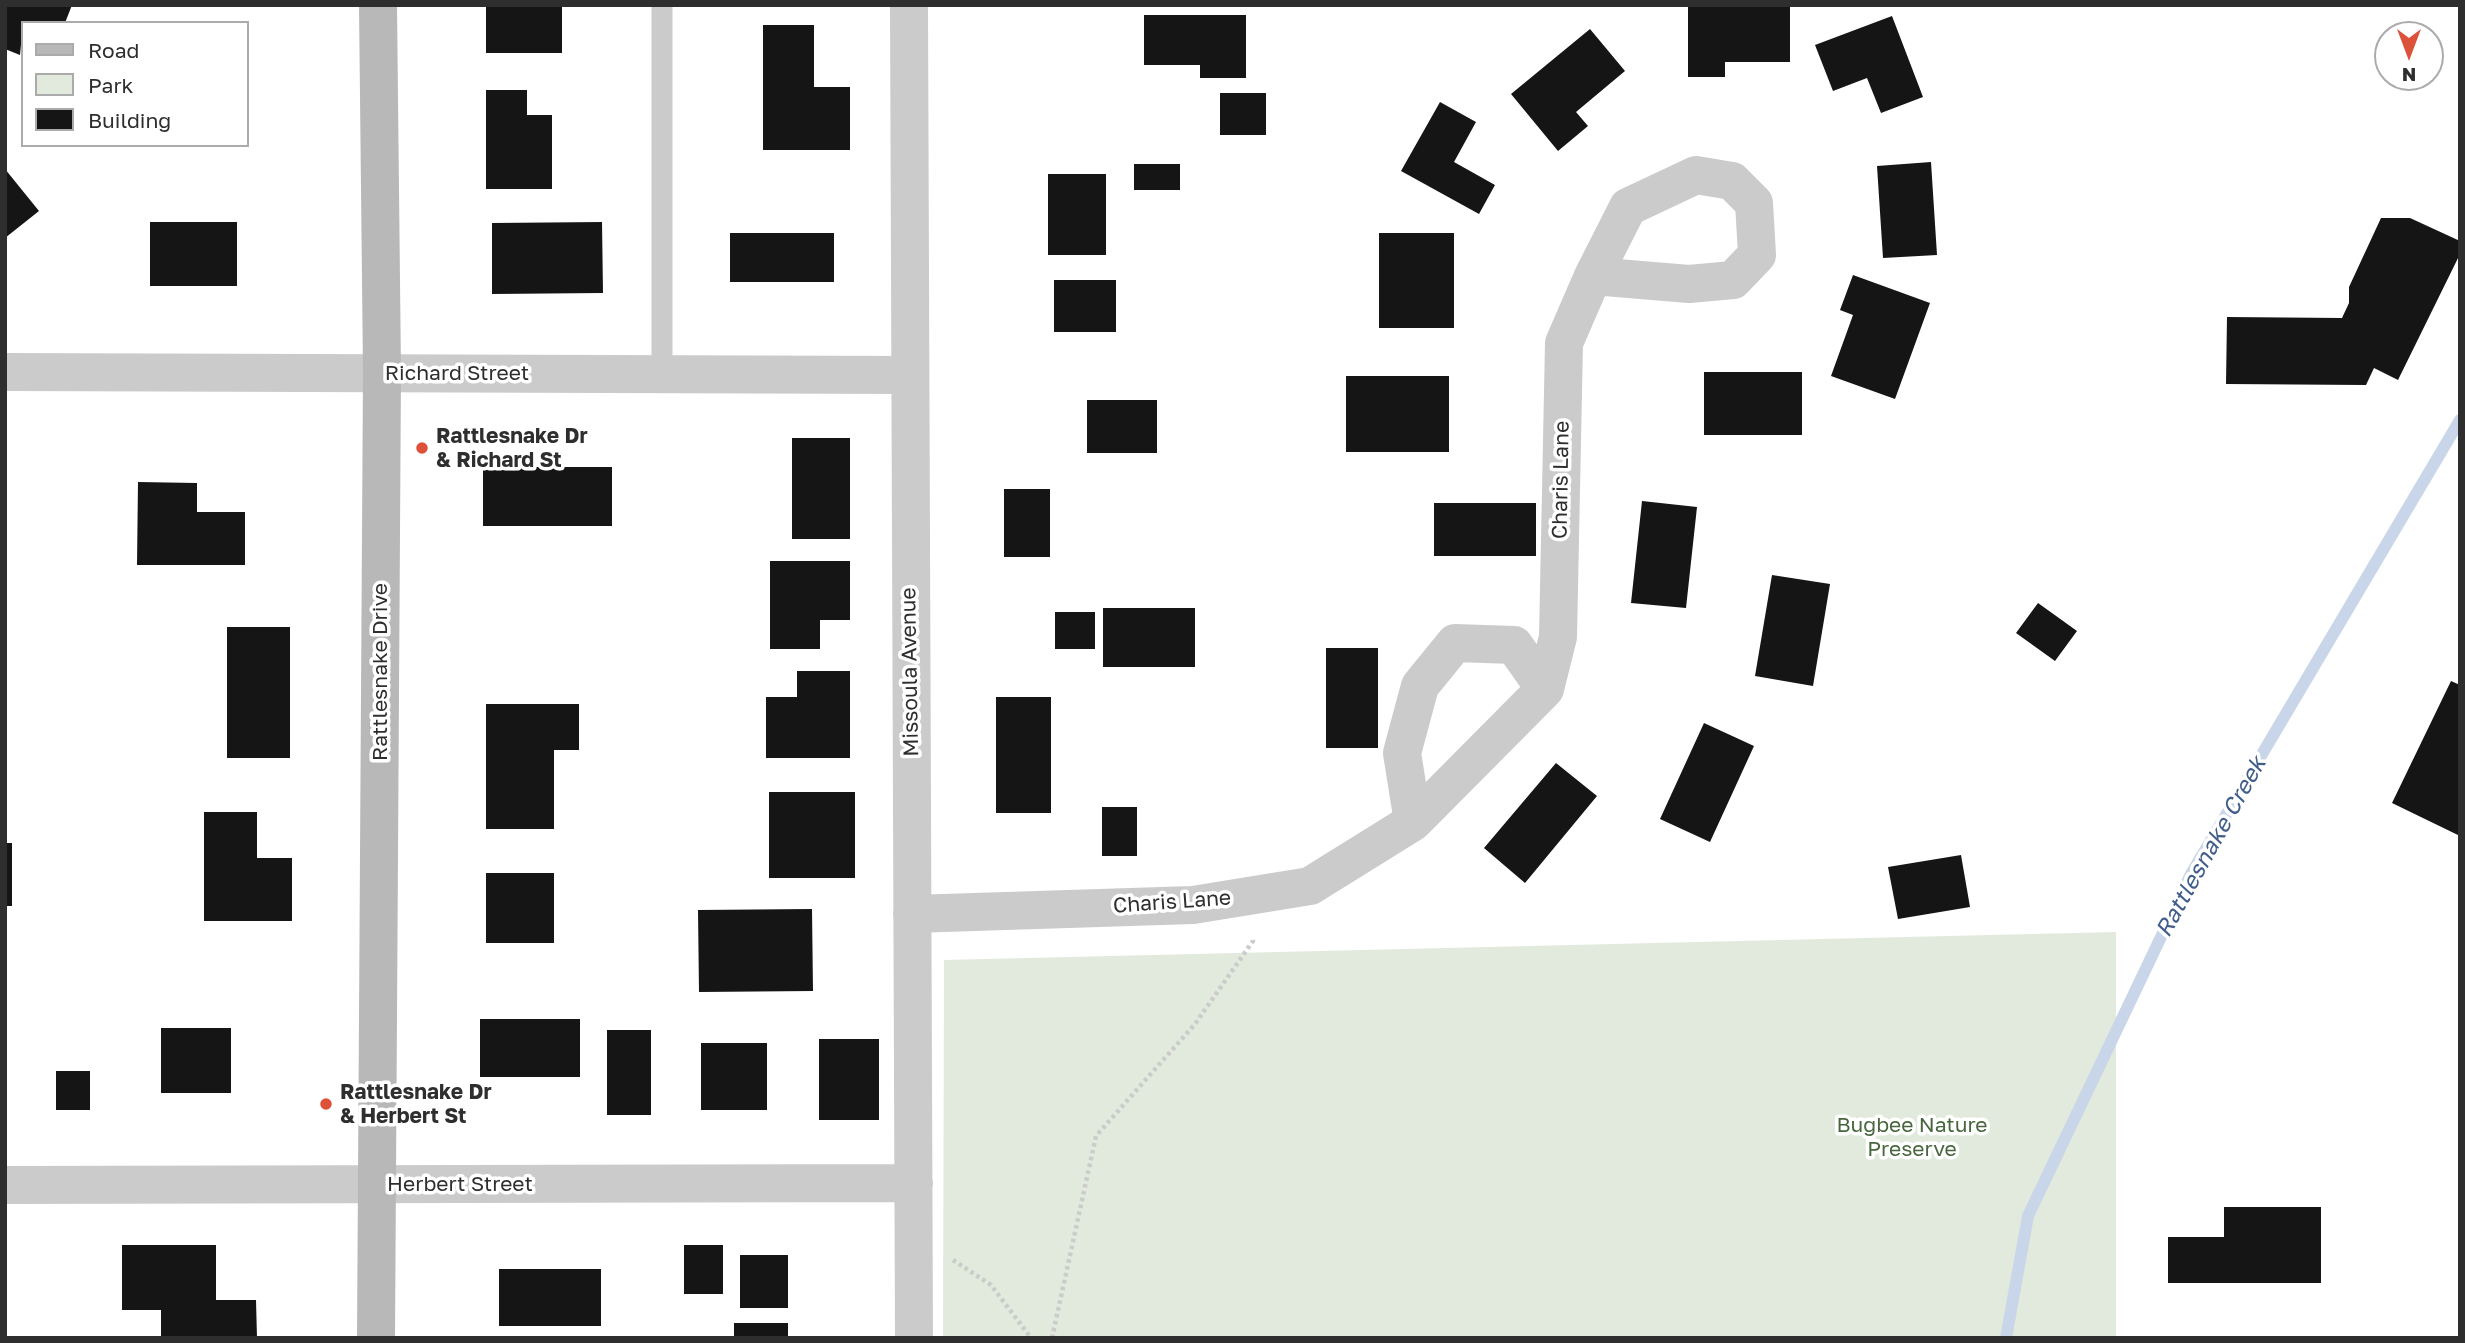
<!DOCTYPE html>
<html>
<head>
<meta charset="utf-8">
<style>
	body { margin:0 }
	#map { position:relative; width:2465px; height:1343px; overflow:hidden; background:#fff; font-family:"Golos Text",sans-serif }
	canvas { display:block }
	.frame { position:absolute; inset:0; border:7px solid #2e2e2e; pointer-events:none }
	.legend { position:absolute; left:21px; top:21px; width:228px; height:126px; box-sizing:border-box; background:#fff; border:2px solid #ababab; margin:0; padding:9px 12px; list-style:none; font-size:21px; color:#2e2e2e }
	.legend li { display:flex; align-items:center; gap:14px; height:35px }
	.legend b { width:35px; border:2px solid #ababab }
	.north { position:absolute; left:2374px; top:21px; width:70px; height:70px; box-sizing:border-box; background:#fff; border:2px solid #ababab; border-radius:50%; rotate:180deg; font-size:19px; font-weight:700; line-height:28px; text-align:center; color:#2e2e2e }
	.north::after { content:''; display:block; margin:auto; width:24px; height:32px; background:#db513a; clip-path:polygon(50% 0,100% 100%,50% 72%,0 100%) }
</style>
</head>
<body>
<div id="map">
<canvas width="2465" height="1343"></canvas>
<div class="frame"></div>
<ul class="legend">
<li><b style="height:9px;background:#b8b8b8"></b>Road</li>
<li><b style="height:19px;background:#e1eadc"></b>Park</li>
<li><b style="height:19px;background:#151515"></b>Building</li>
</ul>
<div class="north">N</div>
</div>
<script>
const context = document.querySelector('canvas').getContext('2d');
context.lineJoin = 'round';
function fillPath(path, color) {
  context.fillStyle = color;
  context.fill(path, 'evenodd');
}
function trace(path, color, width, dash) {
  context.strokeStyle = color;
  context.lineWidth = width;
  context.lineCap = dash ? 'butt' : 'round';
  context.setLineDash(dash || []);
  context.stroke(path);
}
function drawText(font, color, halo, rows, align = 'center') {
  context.font = font + ' "Golos Text",sans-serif';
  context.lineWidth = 7;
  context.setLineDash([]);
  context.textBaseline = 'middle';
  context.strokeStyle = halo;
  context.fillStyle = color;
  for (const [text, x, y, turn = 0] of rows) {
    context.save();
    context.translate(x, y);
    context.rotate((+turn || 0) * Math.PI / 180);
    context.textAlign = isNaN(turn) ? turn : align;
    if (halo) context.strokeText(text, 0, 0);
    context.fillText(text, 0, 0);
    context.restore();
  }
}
fillPath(new Path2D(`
	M2116 932V1338H943L944 960Z`), '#e1eadc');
trace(new Path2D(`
	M2006 1338 2028 1216 2191 874 2460 420`), '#c9d6e9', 12);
fillPath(new Path2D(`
	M5 5H72L65 23H23L20 55 5 49Z
	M486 5H562V53H486Z
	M1688 6H1790V62H1725V77H1688Z
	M1144 15H1246V78H1200V65H1144Z
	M1892 16 1923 97 1881 113 1867 78 1833 91 1815 45Z
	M763 25H814V87H850V150H763Z
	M1590 29 1625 71 1576 112 1588 126 1558 151 1511 94Z
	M486 90H527V115H552V189H486Z
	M1220 93H1266V135H1220Z
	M1440 102 1476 122 1454 162 1495 185 1479 214 1401 171Z
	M1931 162 1937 255 1883 258 1877 166Z
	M1134 164H1180V190H1134Z
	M5 169 39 211 5 238Z
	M1048 174H1106V255H1048Z
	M2381 218H2410L2460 241V254L2398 380 2374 368 2366 385 2226 384 2227 317 2342 318 2349 303V287Z
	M150 222H237V286H150Z
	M602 222 603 293 492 294V223Z
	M730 233H834V282H730Z
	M1379 233H1454V328H1379Z
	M1853 275 1930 303 1895 399 1831 376 1853 315 1840 310Z
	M1054 280H1116V332H1054Z
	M1704 372H1802V435H1704Z
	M1346 376H1449V452H1346Z
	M1087 400H1157V453H1087Z
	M792 438H850V539H792Z
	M483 467H612V526H483Z
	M138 482 197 483V512H245V565H137Z
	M1004 489H1050V557H1004Z
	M1642 501 1697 507 1686 608 1631 603Z
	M1434 503H1536V556H1434Z
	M770 561H850V620H820V649H770Z
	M1772 575 1830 584 1813 686 1755 676Z
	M2038 603 2077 631 2055 661 2016 633Z
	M1103 608H1195V667H1103Z
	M1055 612H1095V649H1055Z
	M227 627H290V758H227Z
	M1326 648H1378V748H1326Z
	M797 671H850V758H766V697H797Z
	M2451 681 2460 685V836L2392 803Z
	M996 697H1051V813H996Z
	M486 704H579V750H554V829H486Z
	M1704 723 1754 746 1710 842 1660 819Z
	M1556 763 1597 796 1525 883 1484 848Z
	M769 792H855V878H769Z
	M1102 807H1137V856H1102Z
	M204 812H257V858H292V921H204Z
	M5 843H12V906H5Z
	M1961 855 1970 907 1898 919 1888 867Z
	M486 873H554V943H486Z
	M812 909 813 991 699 992 698 910Z
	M480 1019H580V1077H480Z
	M161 1028H231V1093H161Z
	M607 1030H651V1115H607Z
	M819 1039H879V1120H819Z
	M701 1043H767V1110H701Z
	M56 1071H90V1110H56Z
	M2224 1207H2321V1283H2168V1237H2224Z
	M122 1245H216V1300H256L257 1338H161V1310H122Z
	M684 1245H723V1294H684Z
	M740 1255H788V1308H740Z
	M499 1269H601V1326H499Z
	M734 1323H788V1338H734Z`), '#151515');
trace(new Path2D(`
	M953 1260 991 1285 1031 1338
	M1052 1338 1096 1136 1195 1024 1253 941 1252 937`), '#cbcbcb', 4.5, [3.5, 3.5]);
trace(new Path2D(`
	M662 5V374`), '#cbcbcb', 21);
trace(new Path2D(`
	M909 5 914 1338
	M5 372 908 375
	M1413 822 1402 753 1420 686 1455 643 1514 645 1545 689
	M912 914 1193 905 1310 886 1413 822 1545 689 1558 637 1564 343 1593 276 1689 284 1733 280 1757 255 1754 203 1732 181 1696 175 1628 207 1593 276
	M5 1185 914 1183`), '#cbcbcb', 38);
trace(new Path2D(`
	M376 1338 382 372 378 5`), '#b8b8b8', 38);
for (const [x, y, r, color] of [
	[422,448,7,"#db513a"],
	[326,1104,7,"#db513a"]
]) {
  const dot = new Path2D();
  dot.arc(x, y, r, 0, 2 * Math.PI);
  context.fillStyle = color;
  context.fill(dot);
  trace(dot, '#fff', 2.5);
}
drawText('21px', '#2e2e2e', '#fff', [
	["Richard Street",457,373],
	["Charis Lane",1561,480,-89],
	["Rattlesnake Drive",380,672,-90],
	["Missoula Avenue",910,672,-91],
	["Charis Lane",1172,902,-4],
	["Herbert Street",460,1184]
]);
drawText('bold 21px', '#2e2e2e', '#fff', [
	["Rattlesnake Dr",436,436],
	["& Richard St",436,460],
	["Rattlesnake Dr",340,1092],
	["& Herbert St",340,1116]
], 'left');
drawText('21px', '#48673e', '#fff', [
	["Bugbee Nature",1912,1125],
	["Preserve",1912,1149]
]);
drawText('italic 23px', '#415e8b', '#fff', [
	["Rattlesnake Creek",2211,847,-61]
]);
</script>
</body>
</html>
